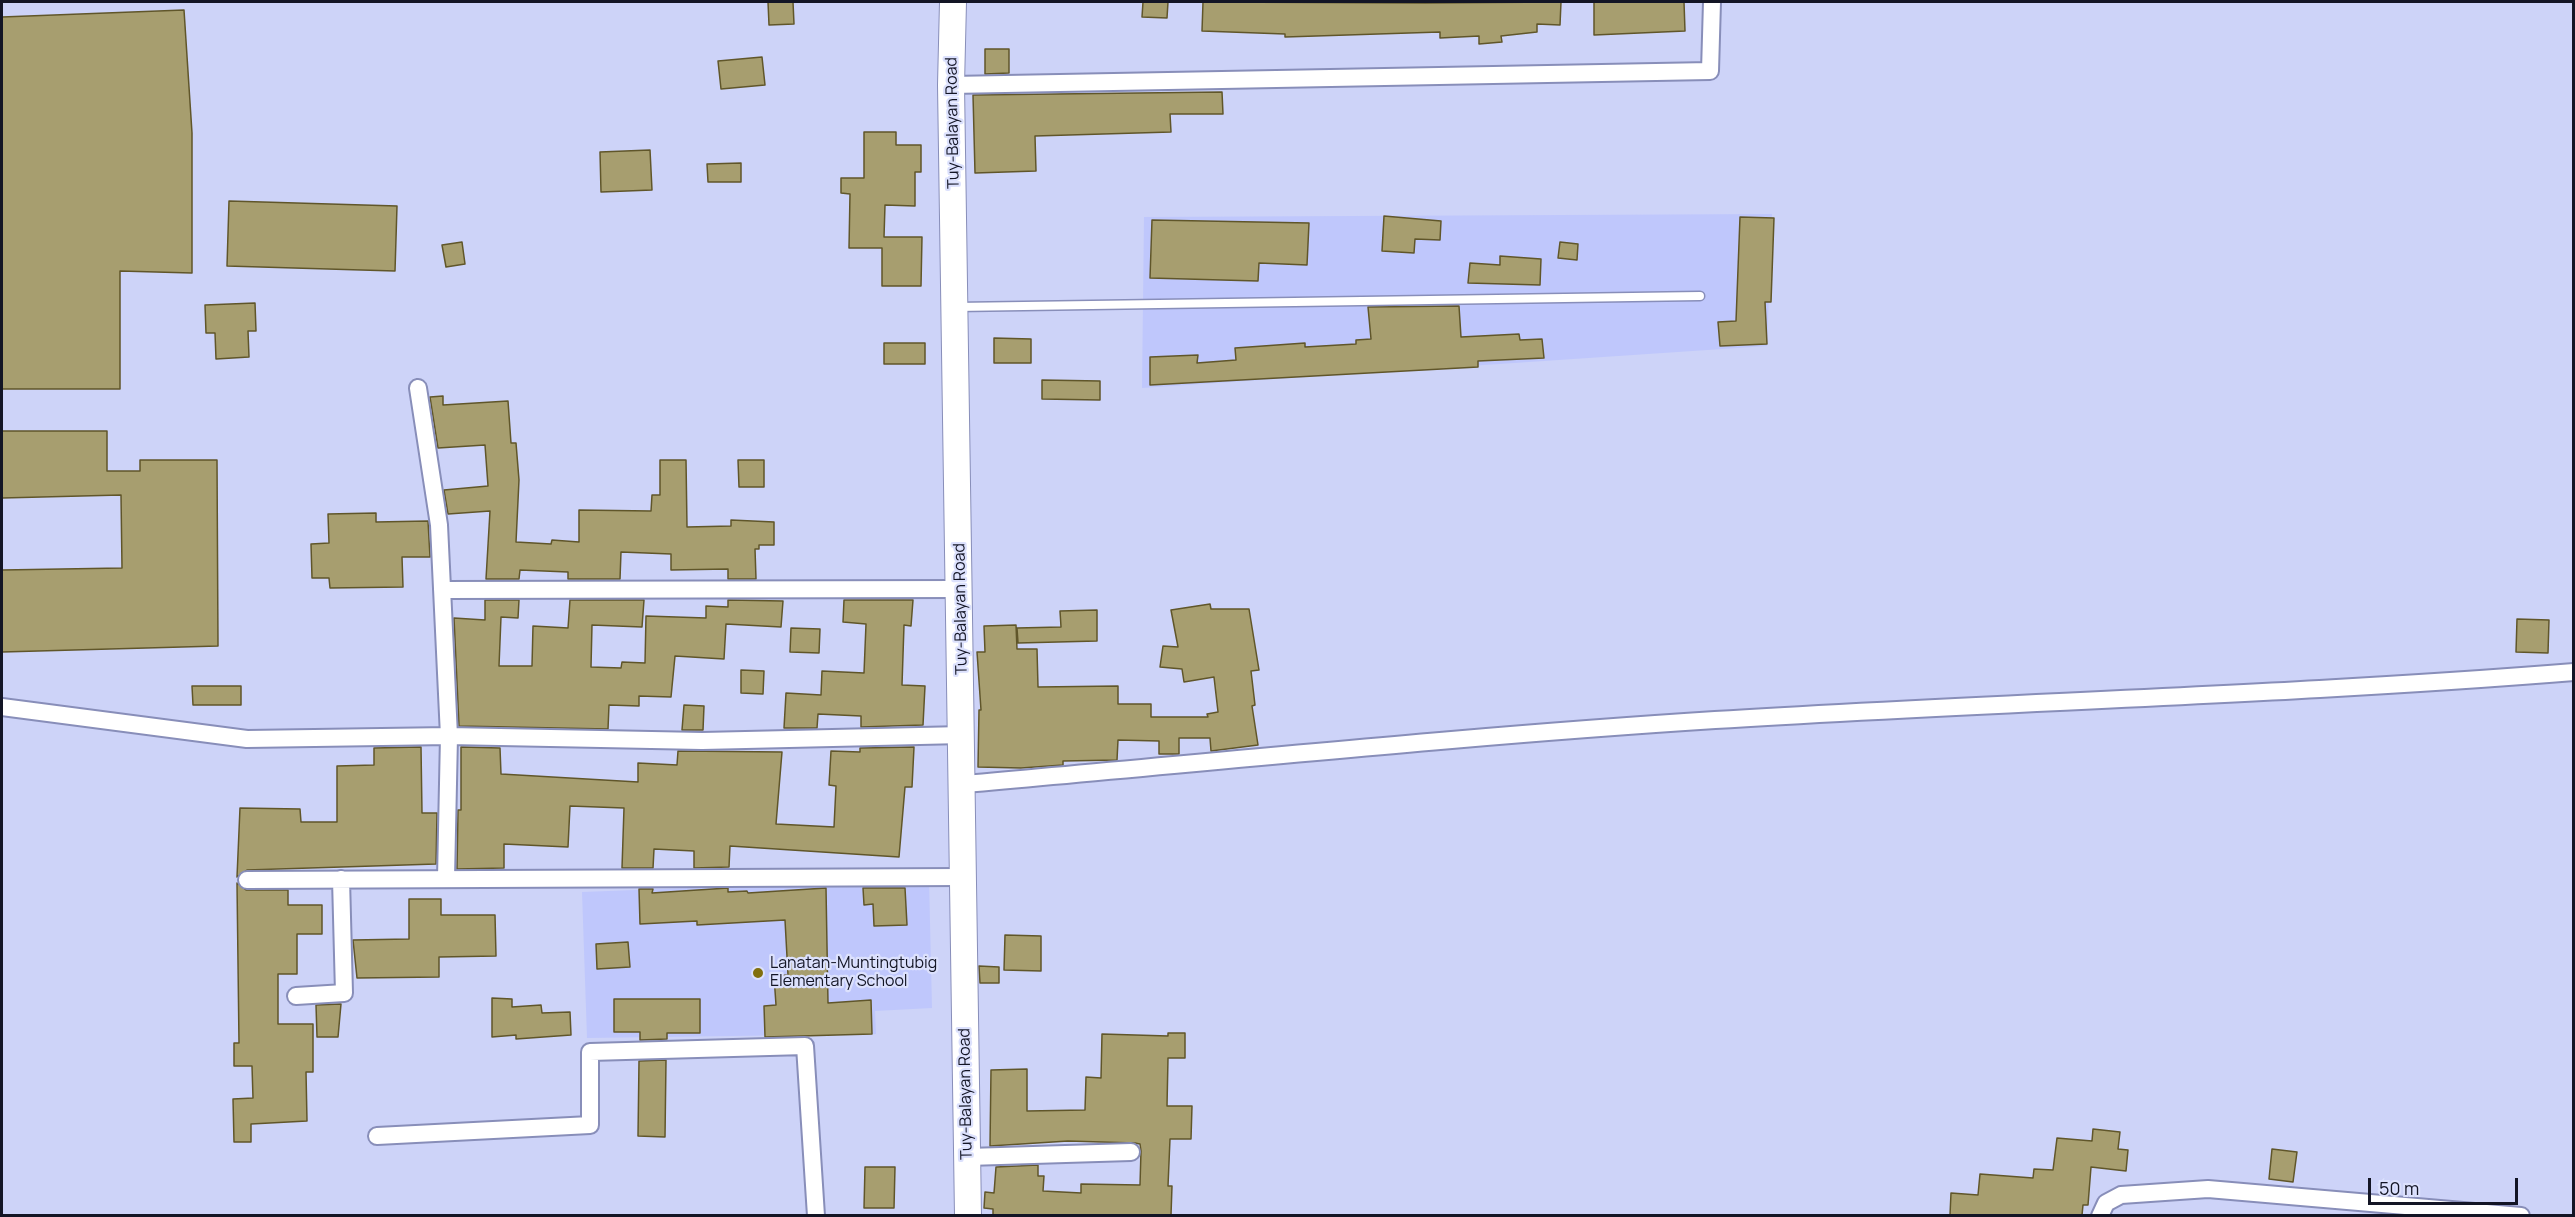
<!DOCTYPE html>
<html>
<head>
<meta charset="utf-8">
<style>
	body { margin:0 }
	#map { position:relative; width:2575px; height:1217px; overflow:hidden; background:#cdd3f8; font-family:Manrope,sans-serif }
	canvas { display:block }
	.frame { position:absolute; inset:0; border:3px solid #131525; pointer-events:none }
	.scale { position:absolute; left:2368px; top:1178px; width:150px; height:27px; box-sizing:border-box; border:3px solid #131525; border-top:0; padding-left:8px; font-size:18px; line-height:21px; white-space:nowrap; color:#131525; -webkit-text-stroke:4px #dce1fd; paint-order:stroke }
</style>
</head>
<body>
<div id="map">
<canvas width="2575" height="1217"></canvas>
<div class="frame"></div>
<div class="scale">50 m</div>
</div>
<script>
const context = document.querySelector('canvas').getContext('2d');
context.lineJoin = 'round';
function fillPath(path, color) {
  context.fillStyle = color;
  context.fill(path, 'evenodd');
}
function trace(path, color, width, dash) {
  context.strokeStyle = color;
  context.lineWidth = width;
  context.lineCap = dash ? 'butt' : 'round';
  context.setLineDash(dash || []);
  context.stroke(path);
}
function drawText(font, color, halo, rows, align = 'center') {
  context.font = font + ' Manrope,sans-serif';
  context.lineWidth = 4.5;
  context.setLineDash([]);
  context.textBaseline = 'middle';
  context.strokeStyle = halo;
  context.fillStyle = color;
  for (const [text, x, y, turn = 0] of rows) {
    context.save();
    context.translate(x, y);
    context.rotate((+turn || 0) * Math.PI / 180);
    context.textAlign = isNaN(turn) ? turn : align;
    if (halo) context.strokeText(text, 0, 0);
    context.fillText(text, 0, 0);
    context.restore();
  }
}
fillPath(new Path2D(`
	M1772 214 1767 346 1142 388 1144 217Z
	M929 879 932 1008 875 1011 876 1034 587 1038 582 892Z`), '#bfc7fc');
const building = new Path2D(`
	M768 2H793L794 24 769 25Z
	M1143 2H1168L1167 18 1142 17Z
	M1203 2 1425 3 1561 2 1560 25 1537 24V32L1501 36 1502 42 1479 44V36L1440 38V32L1285 37V34L1202 31Z
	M1594 2H1684L1685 31 1594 35Z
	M184 10 192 133V273L120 271V389H2V17Z
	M985 49H1009V73L985 74Z
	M762 57 765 85 721 89 718 61Z
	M1222 92 1223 114H1170L1171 132 1035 136 1036 171 975 173 973 95Z
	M864 132H896V145H921V172H915V206L885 205 884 237H922L921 286H882V248H849L850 194 841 193V178H864Z
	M650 150 652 190 601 192 600 152Z
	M741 163V182H708L707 164Z
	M229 201 397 206 395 271 227 266Z
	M1384 216 1441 221 1440 240 1415 239 1414 253 1382 251Z
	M1740 217 1774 218 1771 302H1765L1767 344 1720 346 1718 322 1736 321Z
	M1152 220 1309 223 1307 265 1259 263 1258 281 1150 278Z
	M462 242 465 264 446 267 442 245Z
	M1560 242 1578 244 1577 260 1558 258Z
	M1500 256 1541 259 1540 285 1468 283 1470 263 1500 265Z
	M255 303 256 331H248L249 357 216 359 215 333H206L205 305Z
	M1459 306 1461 337 1519 334 1520 340 1542 339 1544 358 1478 361V367L1150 385V357L1198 355 1197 363 1236 360 1235 348 1305 343V347L1356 344V340L1371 339 1368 307Z
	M994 338 1031 339V363H994Z
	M884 343H925V364H884Z
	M1042 380 1100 381V400L1042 399Z
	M443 396V405L508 401 511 443H516L519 480 516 542 551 544 552 540 579 542V510L651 511 652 495H660V460H686L687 527 731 526V520L774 522V545H759V549H755L756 579H728V569L671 570V554L621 552 620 579H568V572L520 570 519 579H486L490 511 448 514 444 490 488 486 485 445 438 448 430 397Z
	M2 431H107V471H140V460H217L218 646 2 652V570L122 568 121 495 2 498Z
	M738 460H764V487H739Z
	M376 513V522L428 521 430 557H402L403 587 330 588 329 578H312L311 544 329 543 328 514Z
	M485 600H519L518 618 501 617 499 666H532L533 626 568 628 570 600H644L642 627 592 625 591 667 621 668 622 662 645 663 646 616 706 618V606L728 607V600L783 601 781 627 726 624 724 659 675 656 671 697 639 696V706L609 705 608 729 459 726 454 618 485 620Z
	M844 600H913L911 626 904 625 902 685 925 686 923 725 861 727V716L818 714 817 728H784L786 693 821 695 822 671 864 673 866 624 843 622Z
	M1210 604 1211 609H1249L1259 670 1251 671 1255 705 1252 706 1258 745 1211 751 1210 738H1179V754H1159V741L1118 740 1117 760 1063 761V765L1021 768 978 767 979 710H981L977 652H985L984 626 1016 625 1017 649H1037L1038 687 1118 686V704H1151V717H1208L1207 714 1218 712 1214 677 1184 682 1182 669 1160 667 1163 646 1178 647 1171 610Z
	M1097 610V641L1018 643 1017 628 1061 627 1060 611Z
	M2517 619 2549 620 2548 653 2516 652Z
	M791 628 820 629 819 653 790 652Z
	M741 670 764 671 763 694 741 693Z
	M192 686H241V705H193Z
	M684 705 704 706 703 730H682Z
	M421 747 422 813H437L436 864 247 870 237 877 240 808 300 809 301 822H337V766L374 765V748Z
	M461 747 500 748 501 774 638 782V763L677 765 678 751 782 752 776 824 834 827 836 786 829 785 831 751 860 752V748L914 747 912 787H905L899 857 730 846 729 867 694 868V851L654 849 653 868H622L624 808 570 806 568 847 504 844V868L457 869 458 810H461Z
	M237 883 246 890H288V905H322V934H297V974H278V1024H313V1072H306L307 1121 251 1124V1142H234L233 1099 253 1098 252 1066H234V1043H239Z
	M728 888V892L747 891 748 893 826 888 828 1003 871 1000 872 1034 765 1037 764 1006 776 1005 774 976 788 975 785 920 697 925V921L640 924 639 889H653L652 893Z
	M863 888H905L907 925 874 926 873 904 864 905Z
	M409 899H441V915H495L496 956 439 957V977L357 978 353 940 409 939Z
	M1005 935 1041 936V971L1004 970Z
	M628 942 630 967 597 969 596 944Z
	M979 966 999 967V983H980Z
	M492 998 512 999V1007L541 1005 542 1013 570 1012 571 1035 516 1039V1035L492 1037Z
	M614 999H700V1033H667V1039L640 1040V1032H614Z
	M341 1004 338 1037H317L316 1005Z
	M1168 1033H1185V1058H1168L1167 1106H1192L1191 1139H1170L1168 1186H1172L1171 1215H993V1209L984 1208 985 1192 994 1193 996 1167 1038 1165V1176H1044L1043 1191 1081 1193V1184L1140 1185 1141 1151 1140 1144 1135 1143 1068 1141 990 1146 991 1070 1027 1069V1111L1085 1110 1086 1077 1101 1078 1102 1034 1168 1036Z
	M666 1060 665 1137 638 1136 639 1061Z
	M2093 1129 2120 1132 2118 1149 2128 1150 2126 1171 2091 1167 2088 1205H2083L2082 1215H1950L1951 1193 1978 1195 1980 1174 2033 1178 2034 1169 2053 1170 2057 1138 2092 1141Z
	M2272 1149 2297 1152 2293 1182 2269 1179Z
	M865 1167H895L894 1208H864Z`);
fillPath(building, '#a79e6f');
trace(building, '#60562a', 1.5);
const service = new Path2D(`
	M956 307 1700 296`);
const minor = new Path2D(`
	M951 85 1710 71 1712 2
	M418 388 439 525 449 736 446 878
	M442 590 960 589
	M2 707 247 739 449 736 702 741 963 735
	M964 784C1214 762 1465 736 1715 720 2001 702 2288 695 2574 672
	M247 880 963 877
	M296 996 344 993 341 879
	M377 1136 590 1125V1052L805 1046 816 1216
	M968 1157 1131 1152
	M2100 1216 2106 1203 2121 1195 2208 1189 2521 1216`);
const primary = new Path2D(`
	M953 2 951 85 968 1216`);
trace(service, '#888eb9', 11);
trace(minor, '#888eb9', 20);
trace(primary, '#888eb9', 28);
trace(service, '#fff', 8);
trace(minor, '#fff', 16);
trace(primary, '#fff', 26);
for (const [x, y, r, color] of [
	[758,973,6,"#816f0e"]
]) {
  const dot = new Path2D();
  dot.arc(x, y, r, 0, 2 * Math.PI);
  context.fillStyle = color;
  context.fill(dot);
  trace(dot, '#dce1fd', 2);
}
drawText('16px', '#131525', '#dce1fd', [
	["Tuy-Balayan Road",953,123,-91],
	["Tuy-Balayan Road",961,609,-91],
	["Tuy-Balayan Road",966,1094,-91]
]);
drawText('16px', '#131525', '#dce1fd', [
	["Lanatan-Muntingtubig",770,964],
	["Elementary School",770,982]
], 'left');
</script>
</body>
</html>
